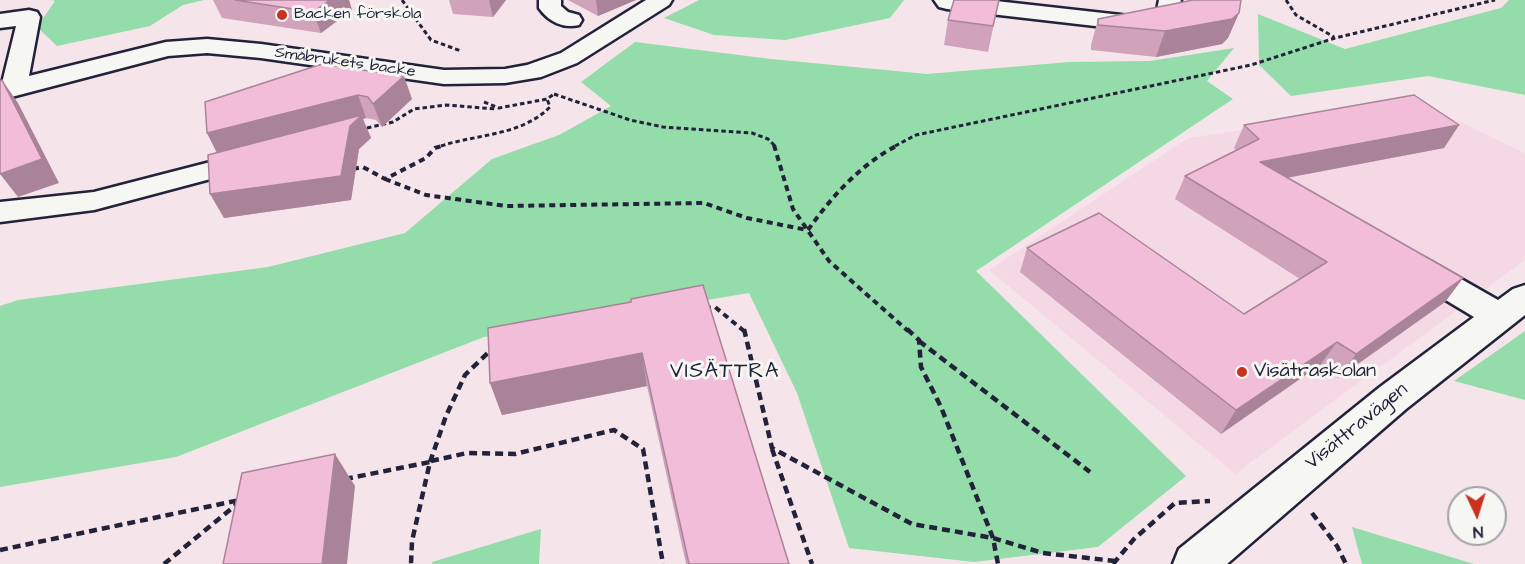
<!DOCTYPE html>
<html>
<head>
<meta charset="utf-8">
<style>
	body { margin:0 }
	#map { position:relative; width:1525px; height:564px; overflow:hidden; background:#f5e5ea; font-family:"Architects Daughter",sans-serif }
	canvas { display:block }
	.north { position:absolute; left:1447px; top:486px; width:60px; height:60px; box-sizing:border-box; background:#f6f6f2; border:2px solid #a1a1a9; border-radius:50%; rotate:176deg; font-size:16px; font-weight:700; line-height:24px; text-align:center; color:#22223b }
	.north::after { content:''; display:block; margin:auto; width:21px; height:27px; background:#c8321e; clip-path:polygon(50% 0,100% 100%,50% 72%,0 100%) }
</style>
</head>
<body>
<div id="map">
<canvas width="1525" height="564"></canvas>
<div class="north">N</div>
</div>
<script>
const context = document.querySelector('canvas').getContext('2d');
context.lineJoin = 'round';
function fillPath(path, color) {
  context.fillStyle = color;
  context.fill(path, 'evenodd');
}
function trace(path, color, width, dash) {
  context.strokeStyle = color;
  context.lineWidth = width;
  context.lineCap = dash ? 'butt' : 'round';
  context.setLineDash(dash || []);
  context.stroke(path);
}
function drawText(font, color, halo, rows, align = 'center') {
  context.font = font + ' "Architects Daughter",sans-serif';
  context.lineWidth = 6;
  context.setLineDash([]);
  context.textBaseline = 'middle';
  context.strokeStyle = halo;
  context.fillStyle = color;
  for (const [text, x, y, turn = 0] of rows) {
    context.save();
    context.translate(x, y);
    context.rotate((+turn || 0) * Math.PI / 180);
    context.textAlign = isNaN(turn) ? turn : align;
    if (halo) context.strokeText(text, 0, 0);
    context.fillText(text, 0, 0);
    context.restore();
  }
}
fillPath(new Path2D(`
	M1422 104 1525 153V260L1235 474 989 270 1188 138Z`), '#f4d9e5');
fillPath(new Path2D(`
	M52 0H204L183 5 150 26 57 46 37 27 55 1Z
	M699 0H904L890 18 785 40 714 35 664 18Z
	M1509 0H1525V95L1428 76 1291 96 1259 65 1258 14 1345 49 1501 8Z
	M635 42 771 59 927 74 1069 62 1150 61 1234 48 1207 81 1233 99 976 271 1186 476 1098 547 974 562 849 548 797 393 749 293 484 337 176 457 0 487V306L18 300 268 267 405 233 492 159 559 135 611 106 581 82Z
	M1525 331V400L1454 381Z
	M1352 527 1474 564H1362Z
	M541 529 539 564H432V562Z`), '#94dcaa');
const minor = new Path2D(`
	M539 0H561V6L568 12 579 15 582 20 579 25C563 29 548 21 539 8Z
	M646 0H672L669 5 577 63 541 77 505 83 444 84 261 58 207 53 168 56 0 100V84L2 83 16 26 0 28V14L29 10 37 12 40 17 29 76 166 42 207 39 261 44 444 70 505 69 527 65 561 53Z
	M934 0H987L1130 16 1157 10 1159 0H1181L1175 20 1130 30 947 9 939 7Z
	M253 151 263 153 267 159 263 165 94 210 0 222V202L94 192Z
	M1415 256 1426 259 1498 300 1513 289 1525 285V315L1406 409 1227 564H1173L1179 549 1380 387 1474 317 1404 275 1399 267 1404 259Z`);
trace(minor, '#22223b', 5);
trace(new Path2D(`
	M402 0 431 40 461 51
	M1286 0 1296 15 1334 37
	M554 94 630 120 663 127 752 133 768 139 775 146
	M484 102 499 108 547 99 554 94
	M367 128 393 122 414 109 446 105 496 109
	M441 146C477 134 521 136 550 107L547 99
	M895 146 916 135 1251 65 1335 38 1495 0`), '#22223b', 3, [4.5, 3]);
trace(new Path2D(`
	M774 145 793 209 829 261 908 331
	M353 169 363 167 385 179 426 158 435 148 445 145
	M385 179 426 195 506 206 704 203 747 218 807 230
	M808 230C832 196 861 164 898 145
	M705 308 715 307 744 331`), '#22223b', 4, [6, 4.5]);
trace(new Path2D(`
	M744 329 772 448 912 524 993 538 1043 553 1115 561
	M907 329 919 340 921 367 941 407 993 538 998 564
	M919 341 1090 472
	M772 449 812 564
	M431 461 467 453 515 454 614 430 643 449 663 564
	M430 462 446 416 465 375 492 349
	M345 479 430 462 412 541 411 564
	M1312 513 1337 546 1346 564
	M0 550 240 500
	M164 564 237 504
	M1113 564 1134 539 1175 503 1210 501`), '#22223b', 4.5, [8, 5]);
fillPath(minor, '#f6f6f2');
fillPath(new Path2D(`
	M213 0H349L352 10 321 33 222 18Z
	M449 0H506L493 17 453 14Z
	M568 0H636L598 16Z
	M999 0 988 52 944 45 948 20Z
	M1239 13 1228 38 1222 44 1156 57 1091 50V45L1098 19Z
	M322 64 412 99 382 127 376 120 366 118 363 119 371 138 359 149 351 200 224 218 217 152 207 133Z
	M1244 125H1459L1444 148 1287 178 1463 278 1445 302 1338 378 1320 365 1221 434 1020 272 1027 248 1244 314 1300 279 1175 199 1185 176 1236 150 1234 148Z
	M631 302 789 564H686L647 386 502 415 490 383Z`), '#d0a3bb');
fillPath(new Path2D(`
	M330 0H349L352 10 321 33 313 12Z
	M490 0H506L493 17 489 1Z
	M596 0H636L598 16Z
	M1239 13 1228 38 1222 44 1156 57 1165 31Z
	M404 76 412 99 382 127 373 104Z
	M2 80 18 103 59 183 18 197 0 174Z
	M358 95 366 118 363 119 371 138 359 149 351 200 224 218 210 194 219 157 207 133Z
	M1459 125 1444 148 1248 185 1260 162Z
	M1463 278 1445 302 1338 378 1356 354Z
	M1337 342 1320 365 1221 434 1236 410Z
	M642 353 647 386 502 415 490 383Z
	M335 454 355 486 347 564H322Z`), '#a98498');
const building = new Path2D(`
	M235 0H330L313 12Z
	M954 0H999L993 26 948 20Z
	M1193 0H1241L1239 13 1232 19 1165 31 1098 25V19Z
	M322 64 404 76 373 104 368 97 358 95 207 133 205 102Z
	M2 80 42 159 0 174V81Z
	M1414 95 1459 125 1260 162 1463 278 1356 354 1337 342 1236 410 1027 248 1099 213 1244 314 1327 262 1185 176 1259 139 1244 125Z
	M362 115 350 126 341 176 210 194 208 155Z
	M703 285 789 564H689L642 353 490 383 488 328 631 302V299Z
	M335 454 322 564H223L242 473Z`);
fillPath(building, '#f2bdd9');
trace(building, '#a98498', 1.5);
for (const [x, y, r, color] of [
	[282,15,6,"#c8321e"],
	[1242,372,6,"#c8321e"]
]) {
  const dot = new Path2D();
  dot.arc(x, y, r, 0, 2 * Math.PI);
  context.fillStyle = color;
  context.fill(dot);
  trace(dot, '#f6f6f2', 2);
}
drawText('16px', '#22223b', '#f6f6f2', [
	["Backen förskola",294,15]
], 'left');
drawText('16px', '#22223b', '#f6f6f2', [
	["Småbrukets backe",345,63,8]
]);
drawText('20px', '#22223b', '#f6f6f2', [
	["Visätraskolan",1254,372]
], 'left');
drawText('20px', '#22223b', '#f6f6f2', [
	["Visättravägen",1357,427,-39]
]);
context.letterSpacing = '1.5px';
drawText('21px', '#22223b', '#f6f6f2', [
	["VISÄTTRA",725,373]
]);
context.letterSpacing = '0px';
</script>
</body>
</html>
